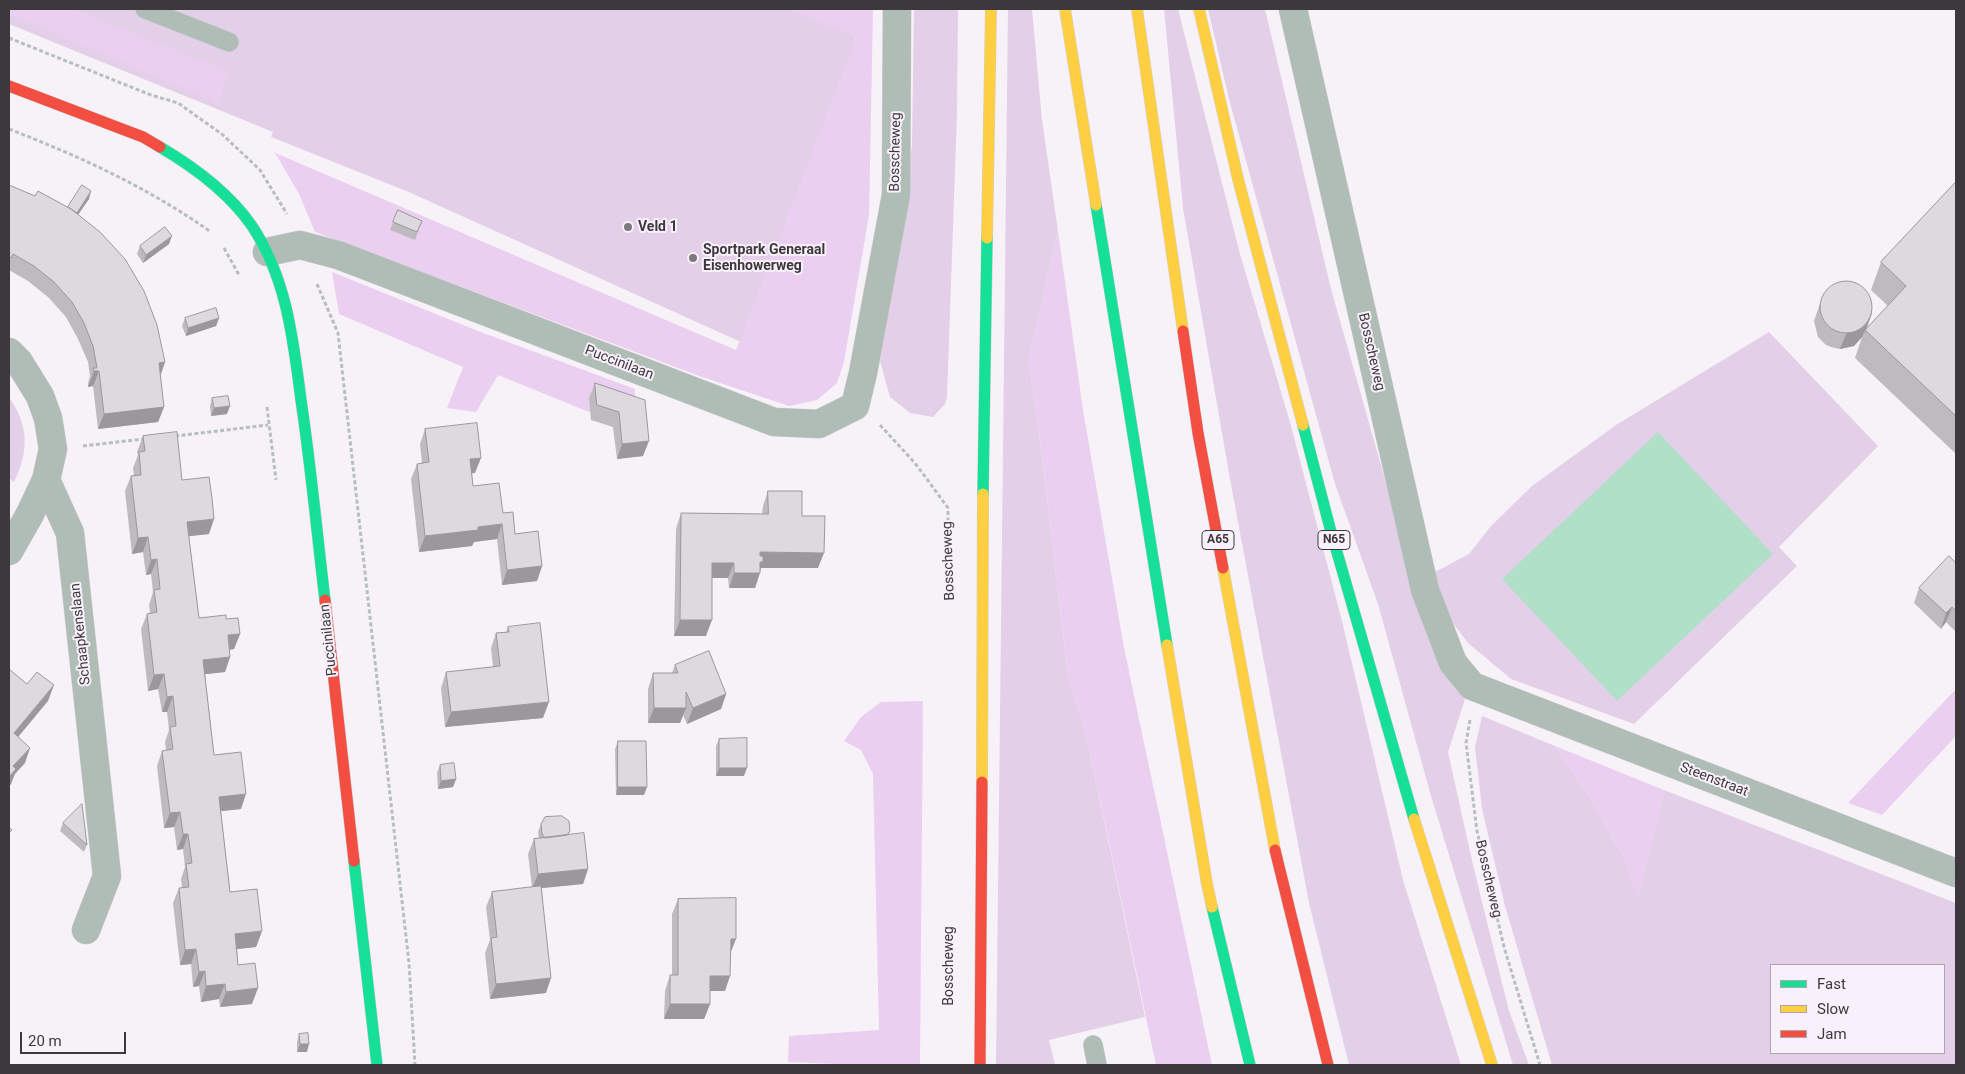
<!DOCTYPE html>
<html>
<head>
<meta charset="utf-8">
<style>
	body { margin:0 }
	#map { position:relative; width:1965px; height:1074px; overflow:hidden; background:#f7f2f8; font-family:Roboto,sans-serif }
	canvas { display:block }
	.frame { position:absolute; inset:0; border:10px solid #3c383c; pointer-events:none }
	.legend { position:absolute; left:1770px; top:964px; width:175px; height:90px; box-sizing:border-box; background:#f8f0fa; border:1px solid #ada6ae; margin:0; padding:6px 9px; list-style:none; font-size:15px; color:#3c383c }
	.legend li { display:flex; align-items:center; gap:10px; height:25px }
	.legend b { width:25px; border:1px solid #ada6ae }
	.scale { position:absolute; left:20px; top:1032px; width:106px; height:22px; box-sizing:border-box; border:2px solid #3c383c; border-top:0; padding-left:6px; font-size:15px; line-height:18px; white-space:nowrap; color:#3c383c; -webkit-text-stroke:4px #f8f0fa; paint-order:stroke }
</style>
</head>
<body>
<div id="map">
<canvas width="1965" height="1074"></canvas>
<div class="frame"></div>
<ul class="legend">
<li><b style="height:6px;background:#16e098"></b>Fast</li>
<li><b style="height:6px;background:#ffcf43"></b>Slow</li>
<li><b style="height:6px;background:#f24e42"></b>Jam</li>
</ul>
<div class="scale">20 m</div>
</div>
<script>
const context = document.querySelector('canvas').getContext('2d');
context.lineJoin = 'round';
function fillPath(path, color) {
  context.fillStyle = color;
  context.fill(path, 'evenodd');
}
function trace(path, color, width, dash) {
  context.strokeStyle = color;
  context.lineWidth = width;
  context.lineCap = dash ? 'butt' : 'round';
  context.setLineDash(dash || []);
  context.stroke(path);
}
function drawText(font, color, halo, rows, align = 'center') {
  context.font = font + ' Roboto,sans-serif';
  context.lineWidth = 4;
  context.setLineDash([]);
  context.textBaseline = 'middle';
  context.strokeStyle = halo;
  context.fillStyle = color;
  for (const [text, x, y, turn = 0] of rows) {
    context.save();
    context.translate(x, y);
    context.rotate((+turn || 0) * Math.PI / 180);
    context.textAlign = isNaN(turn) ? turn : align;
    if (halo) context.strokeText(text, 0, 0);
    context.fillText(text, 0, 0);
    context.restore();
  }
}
fillPath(new Path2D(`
	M9 9H859L814 375 411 193 271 137 273 132 9 24Z
	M914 9H958L957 113 947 397 945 404 933 417 910 413 890 397 880 361 893 286 912 145Z
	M1008 9H1032L1042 120 1058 231 1029 360 1043 464 1068 676 1085 729 1145 1017 1049 1040 1055 1065H996Z
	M1164 9H1178L1240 254 1290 422 1342 621 1403 880 1461 1065H1349L1309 903 1230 479 1183 208Z
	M1208 9H1265L1331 289 1415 585 1467 693 1448 752 1473 865 1509 1011 1529 1065H1513L1431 796 1378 604 1335 484 1229 99Z
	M1769 332 1878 446 1779 547 1797 566 1634 724 1511 679 1468 643 1449 618 1433 573 1469 554 1491 526 1532 486 1616 425Z
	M9 397C29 425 29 452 14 482L9 478Z
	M1482 716 1555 746 1597 809 1627 864 1638 898 1664 790 1956 903V1065H1552L1505 906 1482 809 1475 747ZM1771 965H1944V1053H1771Z`), '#e4cfe9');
fillPath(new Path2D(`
	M9 9H73L230 72 217 104 206 98 9 14Z
	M787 9H873L869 215 844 362 837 383 817 400 789 406 702 377 315 232 299 194 277 156 273 152 736 350 856 38Z
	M1058 231 1083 410 1124 648 1212 1065H1156L1085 729 1068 676 1043 464 1029 360Z
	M332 272 478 331 635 389 636 431 498 375 476 412 447 408 463 367 339 314Z
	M1956 689V736L1882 815 1848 803Z
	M923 701 920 1065H860L788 1062 789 1036 879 1030 873 774 861 750 844 741 861 717 881 702Z
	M1555 746 1664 790 1638 899 1627 864 1597 809Z`), '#eacff0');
fillPath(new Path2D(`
	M1658 432 1773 554 1617 701 1502 579Z`), '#b0e0c8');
const lane = new Path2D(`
	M145 9 229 42
	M1093 1045 1097 1065`);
const street = new Path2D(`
	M1293 9 1425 590 1453 663 1472 686 1956 873
	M267 252 300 245 338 255 774 422 819 424 855 406 863 373 896 195 897 9
	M9 352 19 362 40 396 48 418 53 449 46 480 70 533 107 876 86 930
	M9 551 30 514 46 480`);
const fast = new Path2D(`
	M160 147C194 167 230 194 252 226 287 279 293 339 301 400 311 467 317 534 325 600
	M1096 205 1167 645
	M1303 425 1330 528 1414 819
	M983 494 987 238
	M354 861 377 1065
	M1212 907 1250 1065`);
const slow = new Path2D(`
	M1065 9 1096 205
	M1137 9 1183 331
	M1199 9 1238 179 1303 425
	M987 238 991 9
	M1223 568 1275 850
	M1167 645 1207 884 1212 907
	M982 782 983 494
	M1414 819 1492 1065`);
const jam = new Path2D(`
	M9 86 143 137 160 147
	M1183 331 1198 433 1223 568
	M325 600 354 861
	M1275 850 1328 1065
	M980 1065 982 782`);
trace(lane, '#d1ced2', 20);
trace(street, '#d1ced2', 29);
trace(fast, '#d1ced2', 12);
trace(slow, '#d1ced2', 12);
trace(jam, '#d1ced2', 12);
trace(new Path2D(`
	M9 38 151 95 178 103 223 135 260 170 287 214
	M9 129C81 157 147 187 211 232
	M224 248 239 275
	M317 284 338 333 409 963 415 1065
	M267 407 276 480
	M880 425 915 463 948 508V522
	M175 436 268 425
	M83 446 144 439
	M1470 720 1466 743 1477 831 1504 947 1540 1065`), '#b7bfbc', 3, [4, 2.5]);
trace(lane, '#afbdb6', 19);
trace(street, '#afbdb6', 28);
trace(fast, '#16e098', 11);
trace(slow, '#ffcf43', 11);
trace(jam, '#f24e42', 11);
fillPath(new Path2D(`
	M1956 182V454L1855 358 1862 337 1854 346 1840 349 1831 347 1826 345 1818 337 1814 321 1823 295 1872 313 1867 328 1888 306 1871 290 1881 262Z
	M9 185 35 196 68 207 89 199 78 214 165 362 160 375 164 407 158 422 98 429 93 386 88 387V383L90 376 88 362 78 339 66 317 48 297 28 281 9 270Z
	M398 210 422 221 415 240 390 230Z
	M169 244 143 263 137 254 140 246Z
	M185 318H219L216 326 186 336 182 326Z
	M595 383 645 400 643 456 617 459 613 427 591 420 589 398Z
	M212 398 227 414 211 416 210 406Z
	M425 429 475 473H472L473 486 503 513 515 534 542 566 537 581 502 585 497 539 474 542 472 546 419 552 411 479 417 464 422 463 420 444Z
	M143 436 182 480 209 534 189 536 199 618 226 619 240 634 234 649 229 650 230 657 225 672 205 674 214 755 241 809 221 811 230 892 262 931 256 947 237 949 238 965 252 1004 220 1007 219 999 201 1002 199 986 193 987 191 964 180 965 173 903 179 888H182L181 879 185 867 183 849 177 850 174 827 164 828 157 766 162 751 166 750 165 742 169 730 167 712H162L158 689 148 691 141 629 147 614 150 613 149 605 153 592 151 574 146 575 143 552 132 554 125 491 131 476H134L133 468 138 455 137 452Z
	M768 491 802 516 818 568H761L755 588H729L728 578H712L706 636H674L676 529 681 513 762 514 763 506Z
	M1956 563V632L1946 622 1941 629 1914 603 1919 588Z
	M508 627 543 718 445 727 441 688 446 672 493 667 491 648 496 633 506 632Z
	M675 665 726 694 721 709 687 724 683 715 680 723H648V689L653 673H672Z
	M719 739 744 776H716V746Z
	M618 741 644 795H616L615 749Z
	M440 765 456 779 453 787 438 789 437 773Z
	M63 823 87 845 84 852 60 831Z
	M541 824 570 831 568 835 588 869 583 884 542 888 546 993 490 999 485 953 490 940 486 907 492 892 532 887 528 854 534 839 539 838 538 832Z
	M678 899 730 953 725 991H710V1004L704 1019H664L665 991 670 975H672V914Z
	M299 1034 307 1052H297V1042Z`), '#bebbbf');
fillPath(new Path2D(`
	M91 191 89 199 71 225 74 217Z
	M172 236 169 244 143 263 146 255Z
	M1872 313 1864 334 1866 331 1865 330 1862 337 1854 346 1840 349 1846 334Z
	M219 318 216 326 186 336 188 328Z
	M165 362 160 377 159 363Z
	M94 371H99L93 386 88 387Z
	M230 406 227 414 211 416 214 408Z
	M164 407 158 422 98 429 104 414Z
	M649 441 643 456 617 459 622 444Z
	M481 458 475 473 465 474 470 459Z
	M214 519 209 534 182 537 187 522Z
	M502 524 497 539 474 542 472 546 419 552 425 536 478 527Z
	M148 537 143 552 132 554 138 538Z
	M760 552 824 553 818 568H761L759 573H760L755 588H729L734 573Z
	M157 559 151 574 146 575 151 560Z
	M712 563H734L728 578H706Z
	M542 566 537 581 502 585 507 570Z
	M1952 607 1946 622 1941 629 1946 613Z
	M680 620H712L706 636H674Z
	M240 634 234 649 222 651 228 635Z
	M230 657 225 672 198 675 203 660Z
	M164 674 158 689 148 691 154 675Z
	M54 685 48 701 9 748 14 733Z
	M726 694 721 709 687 724 693 708Z
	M173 696 167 712H162L167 697Z
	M549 702 543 718 445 727 451 712Z
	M654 708H686L680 723H648Z
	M30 748 25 763 15 774 11 784 9 787V777L13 766Z
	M719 768H747L744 776H716Z
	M456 779 453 787 438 789 441 781Z
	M618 787H647L644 795H616Z
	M246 794 241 809 213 812 219 797Z
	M180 812 174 827 164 828 170 813Z
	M183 834H188L183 849 177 850Z
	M588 869 583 884 532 889 538 874Z
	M262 931 256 947 229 950 235 934Z
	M731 939H736L730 954Z
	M196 949 191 964 180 965 185 950Z
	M205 971 199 986 193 987 199 972Z
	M710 976H730L725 991H704Z
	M551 978 546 993 490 999 496 984Z
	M225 984 219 999 201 1002 206 986Z
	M258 988 252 1004 220 1007 226 992Z
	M670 1004H710L704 1019H664Z
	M300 1044H309L307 1052H297Z`), '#9b989b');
const building = new Path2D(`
	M1956 182V416L1865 330 1906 286 1881 262Z
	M9 185 35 196 38 191 71 209 100 232 125 259 144 291 157 325 165 362 159 363 164 407 104 414 99 371H94L93 368H97L93 346 84 323 72 302 54 282 34 266 13 254 11 258 9 257 10 252 9 251Z
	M82 185 91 191 77 213 68 207Z
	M398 210 422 221 417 232 393 222Z
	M165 227 172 236 146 255 140 246Z
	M1820 307a26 26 0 1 1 52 0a26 26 0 1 1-52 0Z
	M216 308 219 318 188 328 185 318Z
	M595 383 645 400 649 441 622 444 619 412 597 405Z
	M228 396 230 406 214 408 212 398Z
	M477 423 481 458 470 459 473 486 499 483 503 513 513 512 515 534 538 531 542 566 507 570 502 524 478 527V530L425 536 417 464 429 462 425 429Z
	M177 432 182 480 209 477 212 498 214 519 187 522 199 618 226 615V619L238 618 240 634 228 635 230 657 203 660 214 755 241 752 246 794 219 797 230 892 257 889 262 931 235 934 238 965 255 963 258 988 226 992 225 984 206 986 205 971 199 972 196 949 185 950 179 888 189 887 186 864 192 863 188 834H183L180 812 170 813 162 751 173 749 170 727 176 726 173 696 167 697 164 674 154 675 147 614 157 612 154 590 160 589 157 559 151 560 148 537 138 538 131 476 141 475 139 452 145 451 143 436Z
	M768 491H802V516H825L824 553 760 552V556H763V562H760V573H734V563H712V620H680L681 513 768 514Z
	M1949 556 1956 563V611L1952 607 1946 613 1919 588Z
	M540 623 549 702 451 712 446 672 500 666 496 633 509 632 508 627Z
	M709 651 726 694 693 708 686 692V708H654L653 673H678L675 665Z
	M9 669 27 684 37 672 54 685 14 733 30 748 13 766 16 769 9 777Z
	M747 738V768H719V739Z
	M618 741H646L647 787H618Z
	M454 763 456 779 441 781 440 765Z
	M82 804 87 845 63 823Z
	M562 816 569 821 570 831 567 835 545 838 542 834 541 824 545 817Z
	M9 827 12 830 9 833Z
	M584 833 588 869 538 874 534 839Z
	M541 886 551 978 496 984 491 938 497 937 492 892Z
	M736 898V939H731L730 976H710V1004H670V975H678V899Z
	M308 1033 309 1044H300L299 1034Z`);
fillPath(building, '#ddd9de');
trace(building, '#9b989b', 1);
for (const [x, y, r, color] of [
	[628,227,5,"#7d797e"],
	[693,258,5,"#7d797e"]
]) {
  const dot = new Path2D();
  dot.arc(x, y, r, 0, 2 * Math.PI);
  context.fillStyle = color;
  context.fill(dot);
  trace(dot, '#f8f0fa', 2);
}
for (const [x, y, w] of [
	[1218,540,32],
	[1334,540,32]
]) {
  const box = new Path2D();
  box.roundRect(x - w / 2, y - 9.5, w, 19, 4);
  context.fillStyle = '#f8f0fa';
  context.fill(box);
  trace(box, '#3c383c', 1);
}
drawText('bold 12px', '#3c383c', null, [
	["A65",1218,540],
	["N65",1334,540]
]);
drawText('14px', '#3c383c', '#f8f0fa', [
	["Bosscheweg",896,152,-89],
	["Bosscheweg",1371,352,77],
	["Puccinilaan",619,363,21],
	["Bosscheweg",949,561,-92],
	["Schaapkenslaan",81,634,-96],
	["Puccinilaan",329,640,-96],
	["Steenstraat",1714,780,21],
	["Bosscheweg",1488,879,77],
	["Bosscheweg",949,966,-90]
]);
drawText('bold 14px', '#3c383c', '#f8f0fa', [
	["Veld 1",638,227],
	["Sportpark Generaal",703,250],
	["Eisenhowerweg",703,266]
], 'left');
</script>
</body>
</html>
